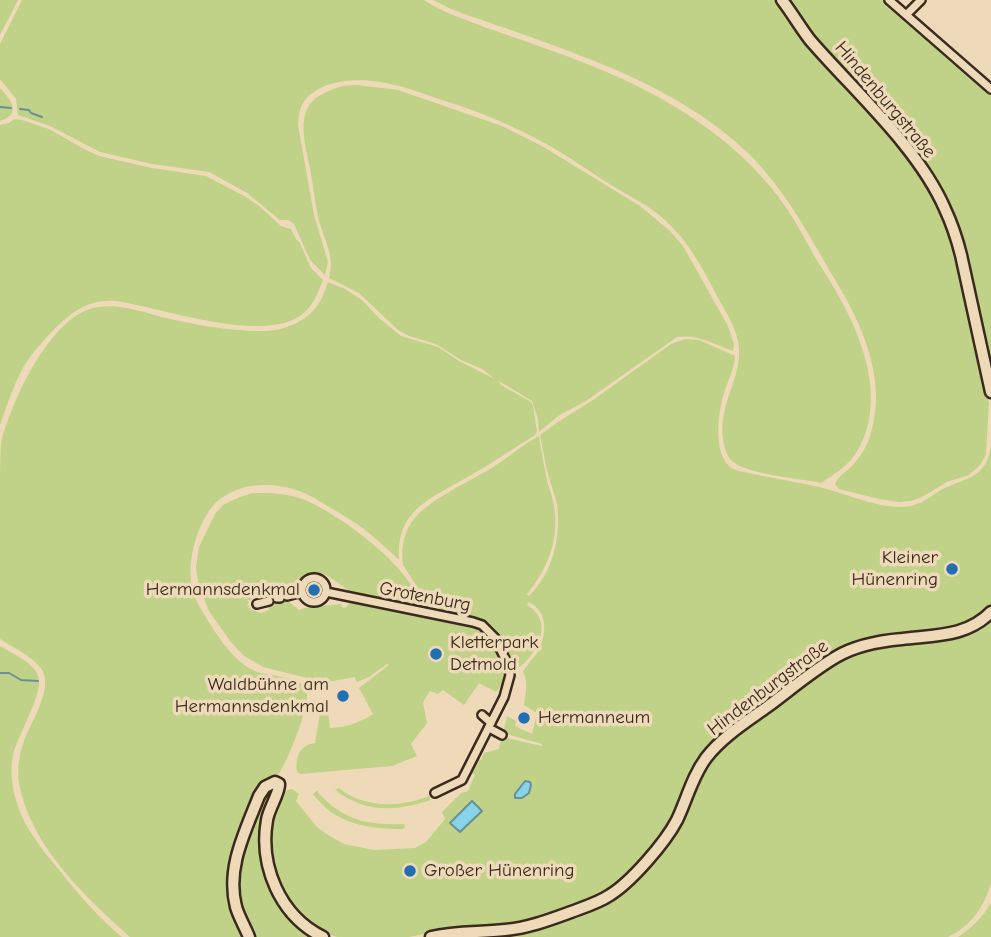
<!DOCTYPE html>
<html>
<head>
<meta charset="utf-8">
<style>
	body { margin:0 }
	canvas { display:block; background:#eedab8 }
</style>
</head>
<body>
<canvas width="991" height="937"></canvas>
<script>
const context = document.querySelector('canvas').getContext('2d');
context.lineJoin = 'round';
function fillPath(path, color) {
  context.fillStyle = color;
  context.fill(path, 'evenodd');
}
function trace(path, color, width, dash) {
  context.strokeStyle = color;
  context.lineWidth = width;
  context.lineCap = dash ? 'butt' : 'round';
  context.setLineDash(dash || []);
  context.stroke(path);
}
function drawText(font, color, halo, rows, align = 'center') {
  context.font = font + ' "Comic Neue",sans-serif';
  context.lineWidth = 7;
  context.setLineDash([]);
  context.textBaseline = 'middle';
  context.strokeStyle = halo;
  context.fillStyle = color;
  for (const [text, x, y, turn = 0] of rows) {
    context.save();
    context.translate(x, y);
    context.rotate((+turn || 0) * Math.PI / 180);
    context.textAlign = isNaN(turn) ? turn : align;
    if (halo) context.strokeText(text, 0, 0);
    context.fillText(text, 0, 0);
    context.restore();
  }
}
fillPath(new Path2D(`
	M0 0H18L0 35Z
	M22 0H424C443 13 465 19 487 28 522 40 557 52 592 66 663 94 734 137 780 199 794 218 805 239 816 259 834 287 852 316 862 348 874 383 876 425 854 456 846 467 833 475 821 483 800 478 743 475 730 459 726 454 724 446 723 439 718 401 745 375 738 341 735 326 726 312 718 298 705 273 692 247 672 227 655 208 632 198 611 185 590 172 570 157 548 145 513 125 475 110 436 98 417 91 399 85 380 82 355 78 322 80 305 100 299 107 299 117 298 125L314 215 328 262 325 275 310 260 294 224 288 220H280L247 193 209 172 152 164 100 152 50 126 18 115 16 99 0 79V44Z
	M433 0H776L804 40 886 131 931 192 940 208 956 254 989 403 986 454 981 464 969 475 947 482 922 497 911 501 899 502 879 499 839 489 835 484C838 477 843 474 849 469 859 459 867 447 871 433 887 378 862 324 834 278 809 235 785 190 750 155 672 78 552 46 451 9Z
	M788 0H884L991 94V377L959 231 878 107 812 36Z
	M357 85 398 90 502 126 542 146 640 206 670 231 683 246 728 326 734 344 733 351C714 344 698 334 677 337L586 401 558 416 539 432 538 419 532 401 499 381 501 385 531 402 533 406 537 432 534 436C514 448 494 462 473 474 455 485 427 497 413 513 401 526 398 542 399 559H398C389 551 380 542 370 534 355 521 337 512 321 502 293 483 249 477 220 499 206 510 197 532 193 550 188 571 190 593 202 611 215 632 232 661 255 671 267 677 303 675 307 691 310 705 287 765 277 776 274 779 272 780 268 781L230 868 246 937H130C85 897 30 845 19 783 17 769 19 755 24 741 31 721 56 686 40 667 30 655 12 647 0 639 0 594 0 548 0 502 0 485 0 458 1 443 11 402 49 319 93 308 118 302 142 312 166 318 194 325 248 334 276 330 291 327 308 319 317 306 322 300 325 290 328 282L345 289 362 300 380 319 401 336 438 347 459 361 495 379 482 369 461 360 436 344 409 336 398 330 359 293 329 278C335 257 325 241 319 221 315 204 313 185 310 168 305 143 294 109 321 95 333 88 343 85 357 85Z
	M0 88C10 99 23 114 0 121Z
	M14 119 22 120 49 129 84 149 99 156 152 168 206 176 246 197 259 206 281 226 291 229 296 239 300 243 311 268 323 280C317 294 313 307 300 316 259 343 163 308 116 301 86 298 66 316 46 338 38 347 29 357 23 368 13 386 7 406 0 425V125L9 123Z
	M685 339 699 340 735 356C735 365 731 373 728 382 719 402 711 449 729 466 731 468 737 471 739 471 766 477 792 481 819 487 846 493 887 513 914 505 926 502 935 492 947 487 971 477 986 476 991 446V607L984 616 966 627 850 647 699 760 689 776 665 829 647 854 618 886 593 901 520 925 449 929 409 937H337L325 933 312 924 290 901 276 877 270 850V825L277 800 284 791 292 789 299 794 296 801 317 827 328 835 344 844 374 850 415 848 426 842 445 819 442 812 461 793 468 791 475 775 471 773 477 759 481 760 484 753 499 749 502 737 542 746V744L503 733 507 716 516 721 515 726 532 734 537 713 524 705C526 693 528 682 523 671 527 665 533 659 537 653 547 635 549 613 529 602L527 605C554 621 539 651 520 667L513 664C495 627 495 624 453 616L451 612 447 614 428 611 426 602 430 599 428 596H423L403 565C401 551 403 535 411 523 426 500 470 482 493 467 509 457 522 445 539 436 541 450 544 465 547 480 548 487 552 494 553 501 561 536 549 567 527 594L529 596C553 572 561 538 557 505 555 496 552 487 549 478 545 464 543 450 540 435L558 422 593 400 671 344Z
	M252 493C269 493 288 493 305 500 342 516 410 566 422 606L421 609 351 594V592C339 584 319 565 304 575 297 580 294 586 286 589V591L265 596 264 593 256 594 250 600H247L249 602 247 605 250 606 248 608 251 609 250 611 252 610 261 613 269 610 268 606 288 601 299 610 305 608 341 604 343 608 347 607 348 604 352 601 473 625C487 630 505 656 506 672 506 680 500 687 496 692L479 683 464 705 443 690 438 694 430 691 423 702 427 723 411 744 417 756 392 766 300 774 297 772C295 758 299 745 315 743L322 701 327 702 330 728C347 727 359 723 373 714L359 688 389 665 387 664 369 677 357 682 354 677 333 681H319L263 667 244 656 230 641 209 611 199 588 196 567 199 547 215 514 223 505 235 499Z
	M991 617V883C984 907 971 926 948 937H453L495 936 525 933 549 926 599 906 613 899 629 885 697 784 705 767 729 743 782 701 839 661 867 650 898 644 967 635 982 626Z
	M0 646C13 654 38 664 39 680 41 697 18 735 13 755 8 778 16 808 28 828 37 843 48 857 60 871 79 895 98 917 122 937H0Z
	M271 786 275 789C268 801 266 811 263 825 255 871 274 913 314 937H252C247 924 239 909 237 895 231 867 254 808 271 786Z
	M339 788C363 808 400 808 429 796L431 800C396 811 366 814 335 790Z
	M318 790V793C346 821 365 825 404 824L405 827 403 829C368 829 335 824 313 794Z
	M991 902V937H958C971 928 984 917 991 902Z`), '#c0d287');
const water = new Path2D(`
	M525 781 530 782 531 785 529 793 522 798H515V794Z
	M472 801 482 811 460 832 450 823Z`);
fillPath(water, '#87d3e7');
trace(water, '#698f97', 2);
trace(new Path2D(`
	M0 107 11 108
	M20 109 29 110 31 113 42 117
	M0 673H9L21 680 38 681`), '#698f97', 2);
const street = new Path2D(`
	M889 0 991 89
	M906 15 921 0
	M302 590a12 12 0 1 1 24 0a12 12 0 1 1-24 0Z
	M326 592 473 622 482 625 495 638 508 665 510 675 504 697 462 780 435 793
	M287 596 302 592
	M277 598H280
	M257 604 269 601
	M482 715 491 723
	M489 728 502 735`);
const secondary = new Path2D(`
	M782 0C792 13 800 27 810 40 854 91 918 147 945 209 952 224 957 239 961 255L991 392
	M249 937C245 927 239 917 236 907 226 868 245 832 259 796L265 787 275 782 279 784C280 792 269 808 267 820 259 866 280 916 323 937
	M431 937C457 931 479 933 505 930 528 928 549 920 571 912 584 907 598 903 610 895 631 882 665 843 677 820 687 799 692 777 706 758 722 737 746 722 767 707 790 690 812 671 836 657 856 645 879 641 902 639 934 635 967 637 991 612`);
trace(street, '#3b2a1e', 12);
trace(secondary, '#3b2a1e', 15);
trace(street, '#eedab8', 7);
trace(secondary, '#eedab8', 10);
for (const [x, y, r, color] of [
	[952,569,7,"#1f6fb2"],
	[314,590,7,"#1f6fb2"],
	[436,654,7,"#1f6fb2"],
	[343,696,7,"#1f6fb2"],
	[524,718,7,"#1f6fb2"],
	[410,871,7,"#1f6fb2"]
]) {
  const dot = new Path2D();
  dot.arc(x, y, r, 0, 2 * Math.PI);
  context.fillStyle = color;
  context.fill(dot);
  trace(dot, '#eedab8', 2.5);
}
drawText('19px', '#3b2a1e', '#eedab8', [
	["Hindenburgstraße",885,100,50],
	["Grotenburg",425,597,11],
	["Hindenburgstraße",768,688,-37]
]);
drawText('19px', '#3b2a1e', '#eedab8', [
	["Kleiner",938,558],
	["Hünenring",938,580],
	["Hermannsdenkmal",300,590],
	["Kletterpark",450,643,"left"],
	["Detmold",450,665,"left"],
	["Waldbühne am",329,685],
	["Hermannsdenkmal",329,707],
	["Hermanneum",538,718,"left"],
	["Großer Hünenring",424,871,"left"]
], 'right');
</script>
</body>
</html>
